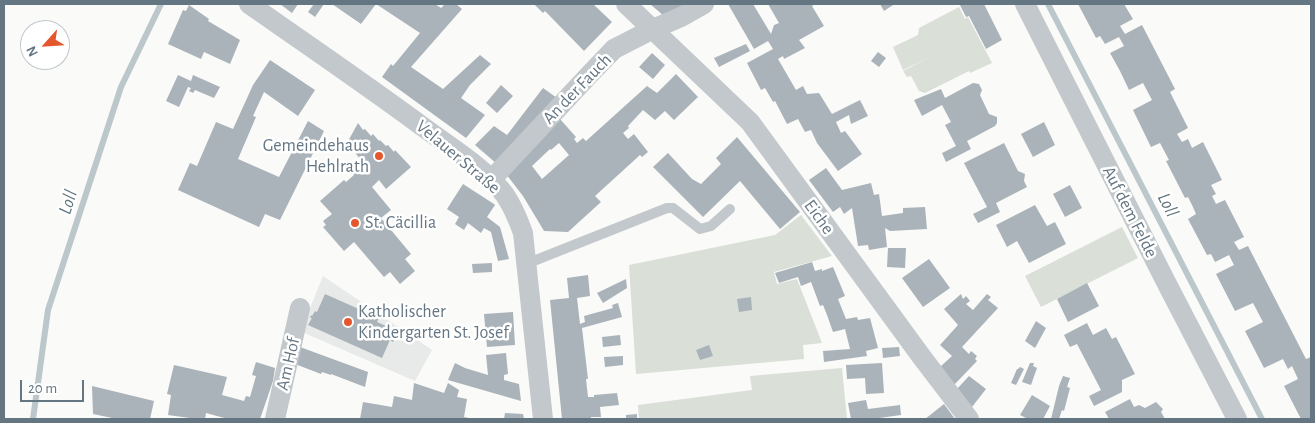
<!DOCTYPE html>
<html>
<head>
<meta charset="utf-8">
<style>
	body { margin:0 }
	#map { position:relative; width:1315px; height:423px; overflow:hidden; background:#fafaf8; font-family:"Alegreya Sans",sans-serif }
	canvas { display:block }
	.frame { position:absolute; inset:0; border:5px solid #657683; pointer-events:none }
	.north { position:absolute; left:20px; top:20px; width:50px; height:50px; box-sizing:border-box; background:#fff; border:1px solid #c1c8cd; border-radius:50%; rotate:244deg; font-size:14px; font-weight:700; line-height:20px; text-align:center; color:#657683 }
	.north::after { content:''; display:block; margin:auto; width:18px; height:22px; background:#e4572e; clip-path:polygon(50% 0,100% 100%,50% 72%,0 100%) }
	.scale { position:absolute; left:20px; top:380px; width:64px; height:22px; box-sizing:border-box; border:2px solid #657683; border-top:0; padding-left:6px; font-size:15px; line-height:18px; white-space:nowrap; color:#657683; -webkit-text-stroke:4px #fff; paint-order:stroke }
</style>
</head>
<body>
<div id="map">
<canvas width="1315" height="423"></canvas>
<div class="frame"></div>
<div class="north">N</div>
<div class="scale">20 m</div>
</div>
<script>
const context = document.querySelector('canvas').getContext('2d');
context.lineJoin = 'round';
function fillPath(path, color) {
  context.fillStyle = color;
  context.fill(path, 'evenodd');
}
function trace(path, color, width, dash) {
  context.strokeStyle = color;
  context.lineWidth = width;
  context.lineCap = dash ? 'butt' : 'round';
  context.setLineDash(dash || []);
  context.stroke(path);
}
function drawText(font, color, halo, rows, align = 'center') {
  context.font = font + ' "Alegreya Sans",sans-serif';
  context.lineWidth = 5;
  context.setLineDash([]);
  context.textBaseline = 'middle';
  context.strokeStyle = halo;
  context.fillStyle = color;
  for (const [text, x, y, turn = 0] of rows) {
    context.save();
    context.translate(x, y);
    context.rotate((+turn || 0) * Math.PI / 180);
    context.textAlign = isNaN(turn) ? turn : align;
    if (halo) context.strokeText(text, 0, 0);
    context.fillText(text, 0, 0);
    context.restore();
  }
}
fillPath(new Path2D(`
	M323 276 432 350 415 381 302 332 308 313Z`), '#e8e9e9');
fillPath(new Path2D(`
	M959 7 965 19 968 17 992 63 970 73 969 71 925 93 919 91 911 76 907 77 903 71 928 58 903 70 893 47 918 35 919 28Z
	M801 215 832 256 774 272 777 284 797 279 822 343 803 345 804 359 636 374 629 265 775 235Z
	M1122 227 1138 258 1041 307 1025 276Z
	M842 368 847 419H639L638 405 752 390 750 376Z`), '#dadfd7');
trace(new Path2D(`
	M1048 4 1262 419
	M33 419 48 310 121 87 161 4`), '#bbc7cb', 6);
fillPath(new Path2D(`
	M280 4H298L292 13Z
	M314 4H324L315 17 308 12Z
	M332 4H435L441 8 445 4H456L462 9 411 67 443 89 480 55 491 64 470 85 461 98 485 115 466 138 382 77 391 64 393 66 420 33 376 4 361 24Z
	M534 4H593L612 22 584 51 545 11 543 13Z
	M650 4H687L664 16Z
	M728 4H753L771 34 774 25 779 23 768 4H815L812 6 824 26 799 40 805 48 784 59 783 56 778 59 796 90 803 86 807 94 819 93 832 114 860 100 868 116 851 124 849 115 836 122 841 133 845 131 862 154 838 171 817 143 811 130 805 132 798 119 787 124 775 101 773 102 765 88 761 90 747 63 773 49 768 41 754 49Z
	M880 4H892L893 5 884 11Z
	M963 4H984L1002 40 986 49 969 16 966 17 960 5Z
	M1078 4H1124L1133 19 1120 26 1125 34 1142 25 1175 89 1170 92 1188 128 1177 134 1182 142 1188 139 1192 148 1203 142 1222 180 1211 185 1216 194 1212 196 1216 204 1225 200 1244 237 1234 242 1239 250 1248 246 1306 359 1311 357V419H1301L1284 386 1298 379 1292 366 1288 369 1283 359 1264 368 1245 331 1263 322 1253 303 1235 311 1216 274 1234 265 1229 255 1215 262 1211 254 1207 255 1188 219 1196 214 1192 205 1188 197 1185 198 1166 161 1169 160 1160 143 1151 147 1133 110 1152 100 1143 83 1129 90 1120 71 1110 53 1124 46 1119 37 1105 44 1100 36 1096 38Z
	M189 5 209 19 208 21 240 40 230 64 204 52 201 59 168 44 183 10 186 11Z
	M746 44 750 51 719 67 714 58Z
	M878 52 886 58 879 67 871 61Z
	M652 53 665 65 653 79 639 67Z
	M270 60 315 90 298 116 264 92 253 116 256 117 238 159 279 177 308 121 324 131 280 220 265 214 259 227 178 190 190 163 197 166 216 122 233 129 253 85Z
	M676 74 698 97 674 120 665 111 655 120 643 110 628 126 629 128 623 133 628 139 634 134 648 152 642 157 640 155 595 196 601 202 568 232 544 231 523 196 506 174 560 119 576 137 574 139 577 143 583 138 586 141 647 86 657 93ZM559 143 569 155 542 179 532 166 550 149 551 150Z
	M178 75 191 81 193 75 220 87 214 98 195 90 193 93 189 91 191 88 188 87 179 107 166 101Z
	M973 83 979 84 982 90 980 95 989 114 997 117V123L995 126 967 141 971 149 946 162 942 153 956 146 945 125 951 122 942 105 922 116 914 100 941 89 945 98Z
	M501 85 513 96 497 113 486 103Z
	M543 88 557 98 497 164 475 145 494 126 507 135Z
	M1044 122 1055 145 1033 157 1021 134Z
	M358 123 363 130 365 129 371 136 373 134 379 141 380 140 386 146 388 145 394 152 395 150 411 167 386 189 379 180 372 187 391 210 381 218 411 254 405 259 415 271 400 284 390 272 384 277 354 242 344 251 323 227 326 225 323 221 332 214 320 201 344 180 346 182 354 175 350 170 361 160 347 143Z
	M737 137 800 212 780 229 740 181 703 217 653 167 668 153 692 179 701 184 721 164 716 158Z
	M1004 143 1018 171 1025 174 1024 181 1027 187 996 203 1000 212 978 223 973 214 987 207 964 163Z
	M826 168 842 190 871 183 874 195 879 194 882 216 903 213V208L925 207 927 229 890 231 885 228 887 247 869 250 868 245 858 246 852 208 844 214 840 207 833 212 809 180Z
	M463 184 494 204 495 205 487 217 500 227 509 259 498 261 491 232 484 228 481 233 468 223 464 230 455 224 459 217 447 209Z
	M1070 185 1082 208 1065 217 1053 194Z
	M1035 205 1047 226 1055 222 1066 244 1029 263 1017 241 1007 247 996 225Z
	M888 248H906L905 268 887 267Z
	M929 259 950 288 923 307 902 278Z
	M812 262 815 271 822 269V271L833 267 845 296 838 299 846 319 857 317 858 320 870 318 878 348 866 351 867 356 824 362 823 351 850 349 845 329 833 332 827 315 823 305 820 306 811 282 801 286 798 277 779 283 775 273Z
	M492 263V272L473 273 472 264Z
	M588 275 590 296 577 298 580 324 585 322 584 316 613 308 612 305 618 303 622 317 582 328 588 379H586L588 397H594V395L617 393 619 405 600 407 601 417H591V419H562L550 300 569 298 567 278Z
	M626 279 627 288 603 303 597 293Z
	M1087 283 1099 306 1068 322 1057 299Z
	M325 294 379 318 377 322 395 330 394 333 397 334 393 342 390 340 382 358 308 325 312 318H310L311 315 312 316 315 311 317 312Z
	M961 294 963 299 966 296 970 301 966 304 973 310 987 294 991 297 988 300 998 308 962 347 969 354 971 351 977 356 975 359 977 361 954 385 940 367 952 356 940 345 958 325 944 309Z
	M751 297 752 310 739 312 737 299Z
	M513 312 515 345 487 347 484 314Z
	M1036 321 1046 328 1035 348 1025 341Z
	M1087 323 1093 335 1106 328 1112 339 1116 337 1135 374 1122 380V392L1094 406 1089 396 1101 390 1077 344 1070 347 1064 335Z
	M620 335 621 345 603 347 602 337Z
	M709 345 713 356 700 360 696 350Z
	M300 347 368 372 365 387 331 374V375L322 372 321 374 295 364Z
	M899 347 900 356 883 358 882 348Z
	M506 353 508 374 504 375V380L519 384 521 401 448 380 455 363 465 368 488 375 486 355Z
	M623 356V365L605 367 604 357Z
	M256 362 275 368 273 381 260 419H228L206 413 205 419H197L168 415 171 395 167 394 174 365 227 377 222 395 244 401 246 396 250 397 256 376 252 375Z
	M882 363 884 393 866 394 865 378 847 379 846 365Z
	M1030 363H1034L1033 366 1037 368 1031 385 1022 382Z
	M1020 367 1024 369 1016 385 1011 383 1017 369H1018Z
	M969 376 986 389 972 407 957 389Z
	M1063 376 1070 378 1067 387 1070 388 1064 411 1062 410 1059 419H1051L1059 386Z
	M414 383 444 393 448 383 459 390 457 397 467 399 464 417 473 419H360L363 402 392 407 394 396 412 400Z
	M92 386 154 401 150 419H117L93 414Z
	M1032 395 1050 406 1043 419H1028L1020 415Z
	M1130 399 1134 407 1139 405 1145 408 1156 402 1163 409 1161 412 1165 419H1109L1105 412Z
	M866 400 868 409 900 405 901 415 872 419H851L848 403Z
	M944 404 955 419H925Z
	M505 413 523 414 524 419H504Z
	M637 414V419H626V415Z`), '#aab3b9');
trace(new Path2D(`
	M526 264 667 208H673L700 229 711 226 730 209`), '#c3c8cc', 10);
trace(new Path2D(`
	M249 4C308 45 368 86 426 129 453 149 485 168 505 195 513 207 518 219 523 233L543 419
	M626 4 750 122 921 356 969 419
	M1025 4 1166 282 1237 419
	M491 180 589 75 614 49 653 29 681 17 704 4
	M275 419 300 308`), '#c3c8cc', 20);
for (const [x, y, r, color] of [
	[379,156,5,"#e4572e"],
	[355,223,5,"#e4572e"],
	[348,322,5,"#e4572e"]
]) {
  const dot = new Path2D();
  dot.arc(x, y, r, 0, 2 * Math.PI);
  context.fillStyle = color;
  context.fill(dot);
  trace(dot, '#fff', 2);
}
drawText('18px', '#657683', '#fff', [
	["An der Fauch",577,89,-46],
	["Velauer Straße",458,157,40],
	["Auf dem Felde",1130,212,63],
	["Eiche",819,217,54],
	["Am Hof",288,364,-77]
]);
drawText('18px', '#657683', '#fff', [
	["Gemeindehaus",369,146,"right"],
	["Hehlrath",369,167,"right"],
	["St. Cäcillia",365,223],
	["Katholischer",358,312],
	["Kindergarten St. Josef",358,333]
], 'left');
drawText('italic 19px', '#60757c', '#fff', [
	["Loll",68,202,-72],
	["Loll",1168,205,63]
]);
</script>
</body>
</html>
